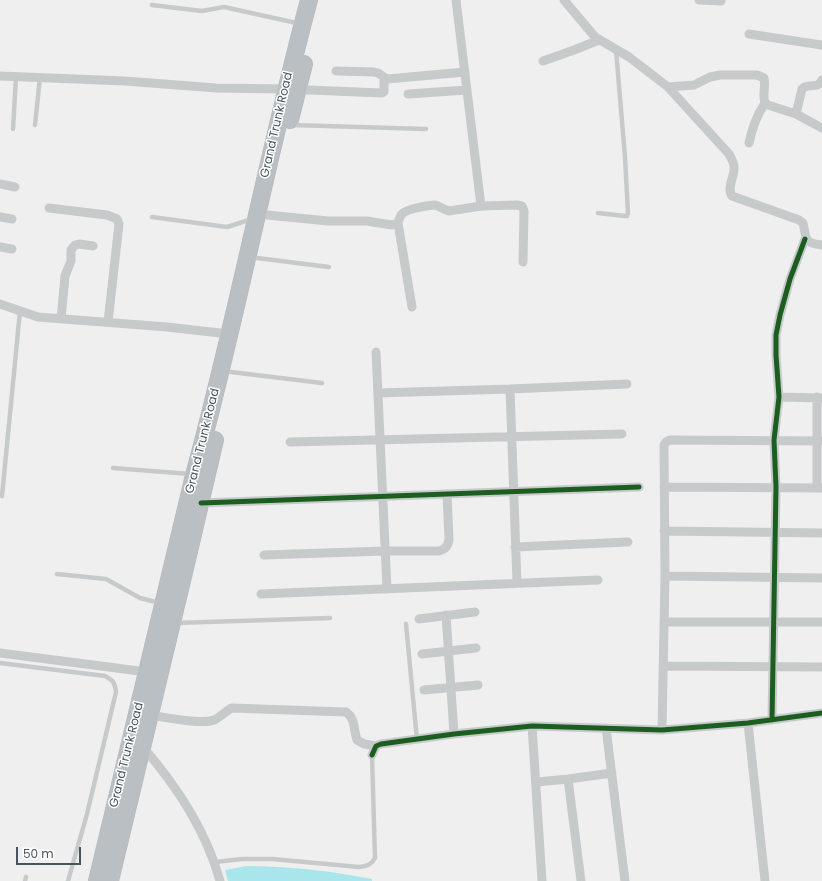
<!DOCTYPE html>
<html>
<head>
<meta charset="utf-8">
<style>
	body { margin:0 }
	#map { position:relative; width:822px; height:881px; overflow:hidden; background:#f0efef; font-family:Poppins,sans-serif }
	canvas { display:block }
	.scale { position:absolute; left:16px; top:847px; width:65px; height:18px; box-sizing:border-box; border:2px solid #47545b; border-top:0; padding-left:5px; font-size:12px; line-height:14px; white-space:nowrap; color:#47545b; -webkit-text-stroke:3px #fff; paint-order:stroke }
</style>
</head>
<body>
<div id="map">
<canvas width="822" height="881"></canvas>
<div class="scale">50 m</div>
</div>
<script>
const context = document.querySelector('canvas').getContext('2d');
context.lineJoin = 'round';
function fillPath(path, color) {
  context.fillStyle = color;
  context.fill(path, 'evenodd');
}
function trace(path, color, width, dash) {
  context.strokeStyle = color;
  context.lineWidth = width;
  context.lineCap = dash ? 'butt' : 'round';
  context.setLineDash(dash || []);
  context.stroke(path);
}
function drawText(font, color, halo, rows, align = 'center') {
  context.font = font + ' Poppins,sans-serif';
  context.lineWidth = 3;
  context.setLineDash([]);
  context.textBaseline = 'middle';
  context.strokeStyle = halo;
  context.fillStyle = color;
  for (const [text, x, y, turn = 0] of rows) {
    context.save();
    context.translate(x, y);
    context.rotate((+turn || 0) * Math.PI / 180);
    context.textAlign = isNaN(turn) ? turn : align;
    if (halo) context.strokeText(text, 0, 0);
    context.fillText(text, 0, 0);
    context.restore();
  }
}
fillPath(new Path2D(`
	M246 866C288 866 330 871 372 879V881H228L225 870Z`), '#a9e6ec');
const highway = new Path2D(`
	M290 120 304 64
	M97 881 194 475C237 318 267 157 309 0
	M110 881 187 560 215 440`);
trace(highway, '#b5babe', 18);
trace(new Path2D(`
	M152 5 202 11 224 7 301 24
	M35 125 40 77
	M292 125 426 129
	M13 129 16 77
	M598 213 625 216H627L628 213 625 157 616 50
	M152 217 227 227 252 219
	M257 258 329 267
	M231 372 322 383
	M113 468 190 474
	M2 496 20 311
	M57 574 106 579 140 598 160 603
	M176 623 330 618
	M406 624 417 740
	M0 663 105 676C113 680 115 683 116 692L87 814 68 881
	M215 862 242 859H272L359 867C367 866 371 865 375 858L372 755
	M25 881 26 877`), '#c7cacb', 4.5);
trace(new Path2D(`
	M456 0 481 206
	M564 0 595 37 629 57 668 87 729 154C731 158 734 162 734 167 735 176 726 188 732 196L799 220 803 223C807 239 803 243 822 245
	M699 0 721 1
	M749 34 822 45
	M543 61 574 50 599 40
	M336 71 374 72 378 73 387 79 465 72
	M0 76 125 81 216 88 285 89 382 93 384 92V77
	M668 87 694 85 710 77 720 75H757L764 78C766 86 762 95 765 103L768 105 796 114 822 128
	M408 94 467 90
	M796 114 802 89C808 82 818 90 822 80
	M749 143C752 128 757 115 765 103
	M0 184 15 187
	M49 208 107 215 117 219 119 224 108 322
	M267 215 328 221H367L392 225 398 223C399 220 400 216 402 214 406 209 429 205 435 205 440 206 444 210 449 211L481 206 517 205 522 206 524 211 523 262
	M0 217 12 219
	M398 223 412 307
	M0 247 12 249
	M0 304 38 317 167 327 229 334
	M61 319 65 276 71 261V250L75 245 79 244 93 246
	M376 352 387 589
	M510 389 517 583
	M378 393 510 389 627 384
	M779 397 821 398
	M290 442 622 434
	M664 487 822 488
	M817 487V397
	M201 503 639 487
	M664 531 822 533
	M515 547 628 542
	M264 555 385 551H439C446 549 448 546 449 539L447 494
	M665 576 822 578
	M261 594 598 580
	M446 615 454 734
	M419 619 475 612
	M664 622H822
	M0 653 147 672
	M422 654 476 648
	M663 666 822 667
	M424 690 478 685
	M150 715C164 717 202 725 214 720 221 717 225 711 232 708L346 712C356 719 353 729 357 740L364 744 376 746
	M772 720 776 487 774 440 779 397 776 355V335L780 315 790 279 805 239
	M748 723 765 881
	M532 726 542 881
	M606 728 625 881
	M662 730 665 576 664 445 666 442 670 440 822 441
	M142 746C177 786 206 830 220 881
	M372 755 376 746 381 744 454 734 532 726 662 730 748 723 822 713
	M568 779 581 881
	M537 782 568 779 612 773`), '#c7cacb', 9);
trace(highway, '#babfc3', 17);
trace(new Path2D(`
	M201 503 639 487
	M772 720 776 487 774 440 779 397 776 355V335L780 315 790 279 805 239
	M372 755 376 746 381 744 454 734 532 726 662 730 748 723 822 713`), '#1b5e20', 5);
drawText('12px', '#47545b', '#fff', [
	["Grand Trunk Road",277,125,-77],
	["Grand Trunk Road",203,441,-76],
	["Grand Trunk Road",127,755,-76]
]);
</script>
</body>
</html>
